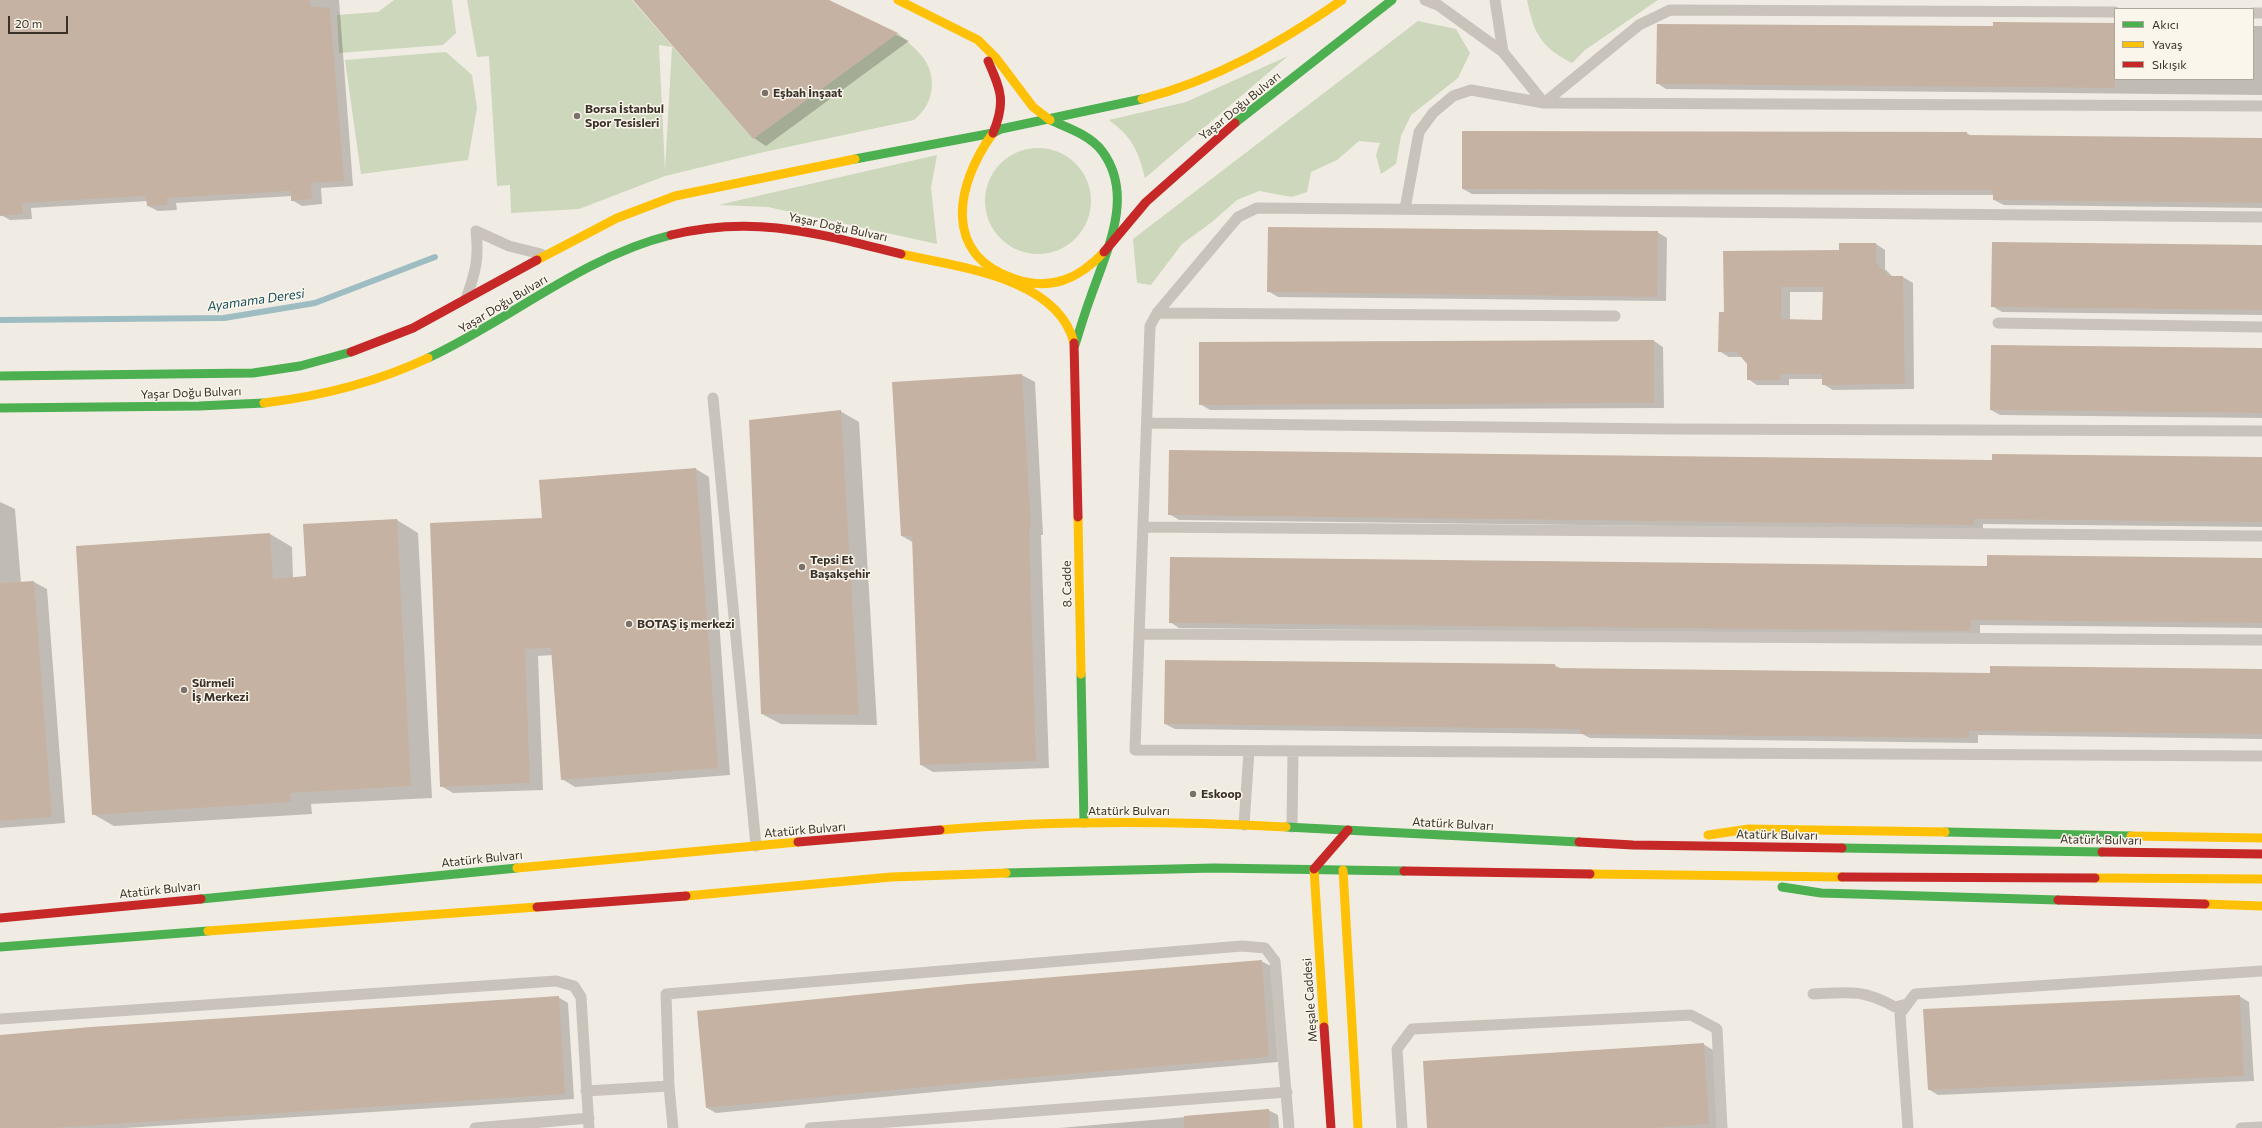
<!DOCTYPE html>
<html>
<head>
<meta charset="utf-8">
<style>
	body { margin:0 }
	#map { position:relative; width:2262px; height:1128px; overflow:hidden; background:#f0ece3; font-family:Commissioner,sans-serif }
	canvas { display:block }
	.legend { position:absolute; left:2114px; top:8px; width:140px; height:72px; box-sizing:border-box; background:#fbf6eb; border:1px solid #aea79d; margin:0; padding:5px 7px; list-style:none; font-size:12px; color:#3a3129 }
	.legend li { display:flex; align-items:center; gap:8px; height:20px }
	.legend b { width:20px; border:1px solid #aea79d }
	.scale { position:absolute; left:8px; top:16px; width:60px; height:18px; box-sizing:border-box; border:2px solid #3a3129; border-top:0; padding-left:5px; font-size:12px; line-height:14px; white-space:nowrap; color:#3a3129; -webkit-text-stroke:3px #fbf6eb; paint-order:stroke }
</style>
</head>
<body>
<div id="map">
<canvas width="2262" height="1128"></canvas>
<ul class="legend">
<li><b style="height:5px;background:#4caf50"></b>Akıcı</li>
<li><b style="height:5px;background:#ffc107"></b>Yavaş</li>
<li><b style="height:5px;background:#c62828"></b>Sıkışık</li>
</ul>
<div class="scale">20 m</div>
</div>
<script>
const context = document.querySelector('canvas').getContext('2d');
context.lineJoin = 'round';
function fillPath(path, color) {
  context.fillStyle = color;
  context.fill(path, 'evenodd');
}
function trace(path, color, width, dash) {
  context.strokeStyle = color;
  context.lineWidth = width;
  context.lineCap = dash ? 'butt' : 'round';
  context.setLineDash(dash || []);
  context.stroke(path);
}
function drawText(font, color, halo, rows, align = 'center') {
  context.font = font + ' Commissioner,sans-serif';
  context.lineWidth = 3;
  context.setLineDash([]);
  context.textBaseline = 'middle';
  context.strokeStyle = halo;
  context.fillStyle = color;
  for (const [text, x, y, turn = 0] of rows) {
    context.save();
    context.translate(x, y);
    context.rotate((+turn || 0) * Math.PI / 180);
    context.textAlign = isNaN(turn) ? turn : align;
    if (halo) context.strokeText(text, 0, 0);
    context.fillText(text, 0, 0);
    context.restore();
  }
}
fillPath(new Path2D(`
	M394 0H452L456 33 443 45 339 53 337 15 378 12Z
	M467 0H632L753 139 898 33C908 43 924 54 929 68 936 88 930 107 914 120L764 152 665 176 579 209 511 213 510 185 497 186 489 56 477 57ZM659 45 672 47 665 170 659 46Z
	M1527 0H1658L1585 50 1572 63C1541 47 1534 34 1527 0Z
	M1418 21 1456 29 1470 53 1458 78 1411 115 1401 136 1396 164 1381 174 1376 155 1380 143 1359 141 1337 160 1311 172 1307 192 1292 197 1259 191 1237 200 1212 222 1182 244 1151 285 1137 283 1133 239Z
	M446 52 472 75 477 108 468 160 361 174 345 60Z
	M1288 56 1145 178C1138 150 1132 137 1109 120L1186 102Z
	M985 201a53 53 0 1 1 106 0a53 53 0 1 1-106 0Z
	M937 155 931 188 937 244 768 207 718 205Z`), '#cdd7bc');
fillPath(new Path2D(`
	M0 0H339L353 186 321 188 322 204 302 206 292 200V196L176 203 177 210 158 211 148 206V201L31 208 32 219 10 220 1 215 0 205Z
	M635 0H827L909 41 766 146 754 138Z
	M2115 24V79H2253V26H2262V95L1666 89 1657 83 1994 27Z
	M1967 133 1971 136 2262 139V208L2004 205 1994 200V195L1472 194 1463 189Z
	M1657 232 1667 238 1666 301 1278 297 1268 291Z
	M1876 244 1885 250V269L1893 277H1903L1913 283 1914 389 1833 390 1823 384V379H1789V385H1757L1748 379V363L1742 357H1729L1719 351 1725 313 1840 251ZM1790 292H1824L1823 321 1790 320Z
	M2262 246V315L2002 312 1992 306Z
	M1654 341 1663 347 1664 408 1210 410 1200 404Z
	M2262 349V418L2000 415 1991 410Z
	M1022 375 1035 382 1043 535H1041L1049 768 933 772 921 765 914 543 902 536Z
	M840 411 859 422 877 725 781 724 762 714Z
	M2262 458V527L1983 524V530L1179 520 1169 514 1993 461Z
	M696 469 709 477 730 775 575 787 562 779 553 655 538 656 543 790 453 793 441 786 543 519Z
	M0 502 15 509 21 583 34 582 47 589 65 823 0 828Z
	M397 520 418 533 432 798 311 804 312 814 114 826 93 814 270 534 292 547 293 578 307 577Z
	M2262 559V628L1980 625V636L1179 628 1170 622 1988 567Z
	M1554 665 1562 669 1991 674 2262 670V739L1978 735V743L1590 738 1582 734 1175 729 1165 724Z
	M1261 961 1271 966 1278 1062 987 1087 716 1113 707 1108Z
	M2239 996 2249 1002 2254 1081 1938 1095 1928 1089Z
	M558 997 568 1003 574 1099 125 1128H0V1036Z
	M1703 1044 1713 1050 1718 1128H1428Z
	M1268 1110 1278 1115 1279 1128H1059Z`), '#0003');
trace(new Path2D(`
	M0 320 224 318 315 303 435 257`), '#9dbdc2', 6);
fillPath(new Path2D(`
	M0 0H310V6L330 8 344 181 311 183 312 199 291 201V191L167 198 168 205 147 206 146 196 22 203 23 214 0 216Z
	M633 0H829L898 33 753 139Z
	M1993 22 2115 23V88L1656 84 1657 24 1993 26Z
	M1462 131 1967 132V135L2262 138V203L1993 200V190L1462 189Z
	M1268 227 1658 231 1657 297 1267 292Z
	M1992 242 2262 245V310L1991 307Z
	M1839 243H1876V263L1888 276H1903L1905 384 1822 385V374H1780V380H1747V364L1737 352H1718L1719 312H1724L1723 251 1839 250ZM1781 287H1823L1822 320 1781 319Z
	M1654 340V403L1199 405V342Z
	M1991 345 2262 348V413L1990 410Z
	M1022 374 1031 528H1029L1036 761 920 765 912 536H901L892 382Z
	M841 410 859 715 761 714 749 420Z
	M1169 450 1992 460V454L2262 457V522L1974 519V525L1168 515Z
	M696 468 718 768 561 780 551 648 525 649 530 783 440 787 430 523 542 518 539 480Z
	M397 519 411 786 290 793 291 802 92 815 76 546 270 533 273 579 306 576 303 524Z
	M1987 555 2262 558V623L1971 620 1970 631 1169 623 1170 557 1987 566Z
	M34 581 52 817 0 821V583Z
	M1165 660 1555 664V668L1990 673V666L2262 669V734L1969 731V738L1580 734V729L1164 724Z
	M1262 960 1269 1057 977 1082 706 1108 697 1011 968 984Z
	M2240 995 2244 1076 1928 1090 1923 1009Z
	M559 996 565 1094 53 1128H0V1035L91 1027Z
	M1704 1043 1709 1124 1653 1128H1427L1423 1061Z
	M1269 1109 1270 1128H1184V1116Z`), '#c5b2a3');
trace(new Path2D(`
	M1425 0 1438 5 1503 52 1544 103 1639 25 1670 10 2115 12
	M1495 0 1503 52
	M2253 13H2262
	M1405 209 1419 132 1433 113 1453 96 1471 90 1544 103 2262 106
	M2262 217 1257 208 1238 217 1157 313 1150 326 1135 750 2262 756
	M476 231 509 246 541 254
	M467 296C476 271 479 257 476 231
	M1157 313 1615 316
	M1998 323 2262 327
	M713 398 756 846
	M1147 423 1668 429 2262 431
	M1143 527 2262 536
	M1139 634 2262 640
	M1244 825 1249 751
	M1292 827 1293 751
	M1813 994C1848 992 1863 989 1895 1007L1907 1004
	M0 1019 556 981 574 986 581 997 589 1128
	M586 1091 669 1086
	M475 1128 589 1118
	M673 1128 669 1086 666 994 1242 946 1265 948 1275 961 1289 1128
	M810 1128 1287 1092
	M1402 1128 1397 1049 1412 1029 1691 1015 1717 1029 1722 1128
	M1908 1128 1900 1014 1915 994 2262 971
	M2241 1128 2262 1127`), '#c9c3bb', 11);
trace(new Path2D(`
	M1050 120C1068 128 1090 135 1102 151 1135 195 1107 250 1091 296 1085 312 1080 329 1075 345
	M1235 123 1392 0
	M855 159 993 133 1001 129 1142 99
	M428 358C510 320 582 257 671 235
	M0 376 253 373 300 366 351 352
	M0 408 199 406 264 403
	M1081 674 1084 823
	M1286 827 1579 842
	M1945 832 2131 836
	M1842 848 2102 852
	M1006 873 1214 868 1404 871
	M1782 887 1821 893 2058 900
	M201 899 517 868
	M0 947 208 931`), '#4caf50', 9);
trace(new Path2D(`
	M898 0 978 40 996 58 1033 107 1050 120
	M1142 99C1216 80 1280 43 1342 0
	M993 133C956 184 941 255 1015 279 1051 291 1079 279 1104 252
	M901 254C957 267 1058 277 1074 343
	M537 260 617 218 675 196 855 159
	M264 403C322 396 375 383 428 358
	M1078 517 1081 674
	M940 830C1055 820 1171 821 1286 827
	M1708 835 1749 829 1945 832
	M2131 836 2262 838
	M517 868 798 842
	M1314 869 1324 1027
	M1343 870 1358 1128
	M1590 874 1842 877
	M2095 878 2262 879
	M686 896 891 877 1006 873
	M2205 904 2262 906
	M208 931 537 907`), '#ffc107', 9);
trace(new Path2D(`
	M988 61C1001 90 1006 102 993 133
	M671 235C756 214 819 234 901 254
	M1104 252 1146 202 1235 123
	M1074 343 1078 517
	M351 352 413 328 537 260
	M798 842 940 830
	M1579 842 1633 845 1842 848
	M2102 852 2262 854
	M1314 869 1348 830
	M1404 871 1590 874
	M1842 877 2095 878
	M2058 900 2205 904
	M537 907 686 896
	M0 918 201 899
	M1324 1027 1331 1128`), '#c62828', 9);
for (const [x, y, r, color] of [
	[765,93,4,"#7a726a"],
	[577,116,4,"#7a726a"],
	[802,567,4,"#7a726a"],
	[629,624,4,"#7a726a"],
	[184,690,4,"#7a726a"],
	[1193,794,4,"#7a726a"]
]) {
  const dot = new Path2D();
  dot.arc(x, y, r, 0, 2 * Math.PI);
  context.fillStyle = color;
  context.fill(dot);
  trace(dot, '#fbf6eb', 1.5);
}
drawText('bold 12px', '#3a3129', '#fbf6eb', [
	["Eşbah İnşaat",773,93],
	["Borsa İstanbul",585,109],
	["Spor Tesisleri",585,123],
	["Tepsi Et",810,560],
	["Başakşehir",810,574],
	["BOTAŞ iş merkezi",637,624],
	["Sürmeli",192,683],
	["İş Merkezi",192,697],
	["Eskoop",1201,794]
], 'left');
drawText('12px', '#3a3129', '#fbf6eb', [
	["Yaşar Doğu Bulvarı",1240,106,-39],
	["Yaşar Doğu Bulvarı",838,227,12],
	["Yaşar Doğu Bulvarı",503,304,-31],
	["Yaşar Doğu Bulvarı",191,393,-2],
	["8. Cadde",1067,584,-91],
	["Atatürk Bulvarı",1129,811],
	["Atatürk Bulvarı",1453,824,3],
	["Atatürk Bulvarı",805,830,-5],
	["Atatürk Bulvarı",1777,835,1],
	["Atatürk Bulvarı",2101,840,1],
	["Atatürk Bulvarı",482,859,-6],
	["Atatürk Bulvarı",160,890,-6],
	["Meşale Caddesi",1310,1000,-94]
]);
drawText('italic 13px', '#1a5060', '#fbf6eb', [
	["Ayamama Deresi",256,300,-8]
]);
</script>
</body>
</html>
